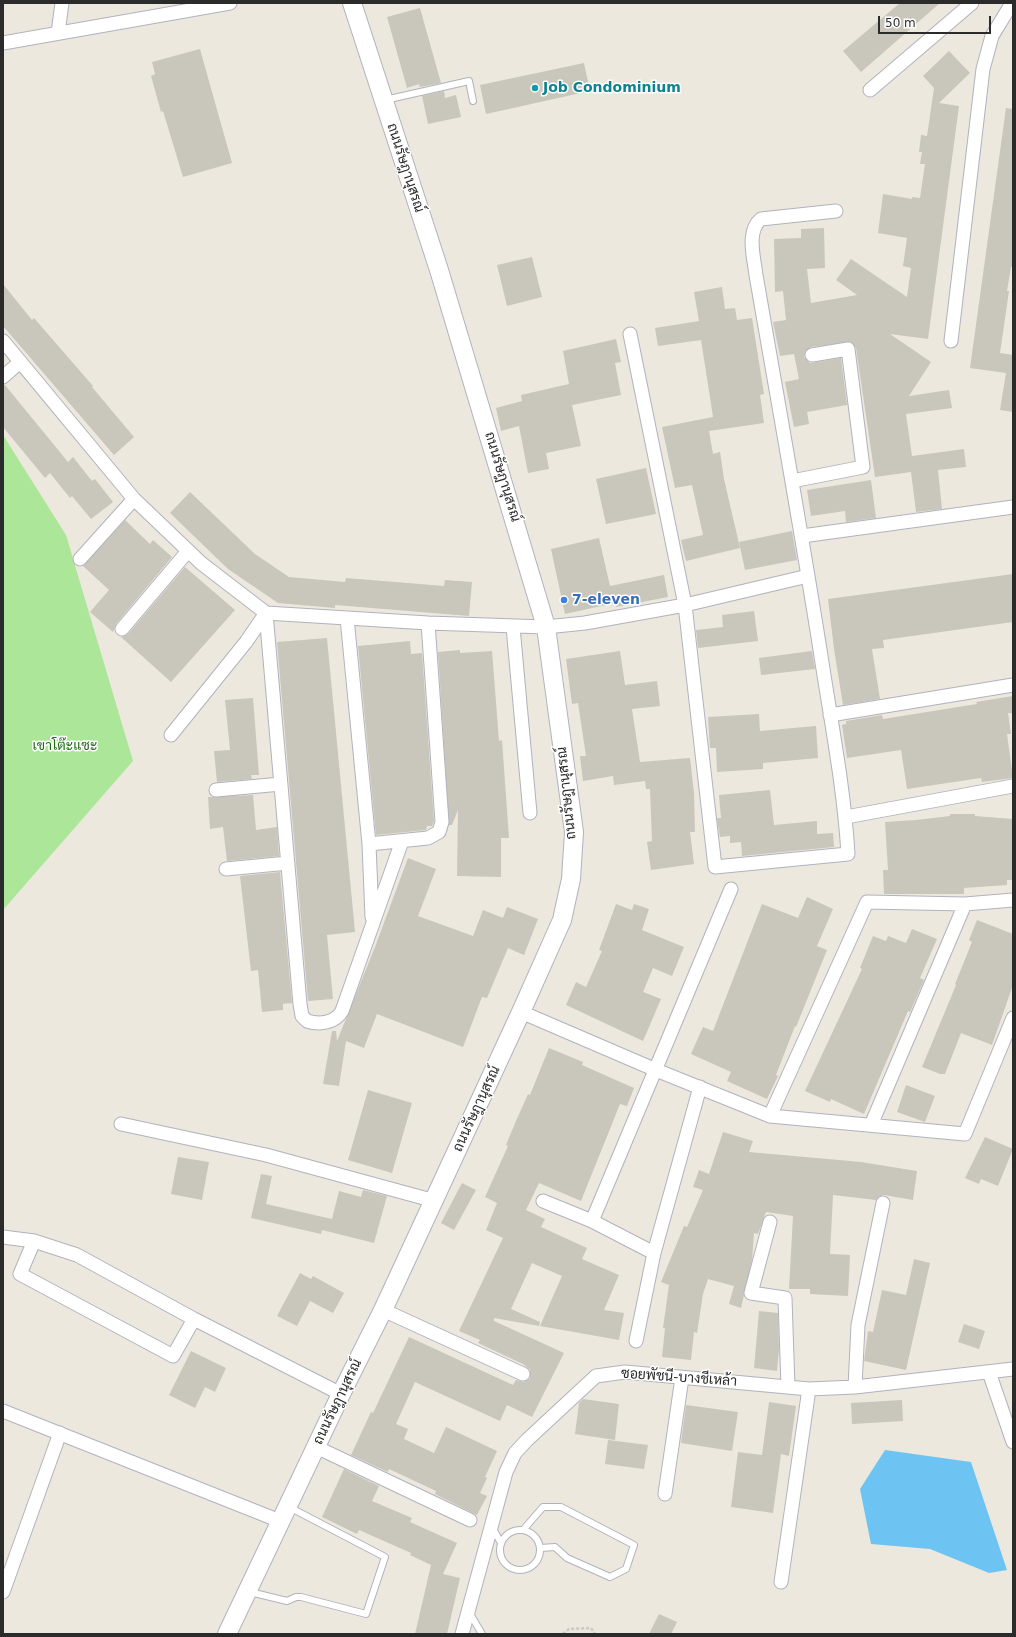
<!DOCTYPE html>
<html>
<head>
<meta charset="utf-8">
<style>
	body { margin:0 }
	#map { position:relative; width:1016px; height:1637px; overflow:hidden; background:#ede8dd; font-family:"DejaVu Sans",sans-serif }
	canvas { display:block }
	.frame { position:absolute; inset:0; border:4px solid #2b2b2b; pointer-events:none }
	.scale { position:absolute; left:878px; top:16px; width:113px; height:18px; box-sizing:border-box; border:2px solid #2b2b2b; border-top:0; padding-left:5px; font-size:12px; line-height:14px; white-space:nowrap; color:#2b2b2b; -webkit-text-stroke:3px #fff; paint-order:stroke }
</style>
</head>
<body>
<div id="map">
<canvas width="1016" height="1637"></canvas>
<div class="frame"></div>
<div class="scale">50 m</div>
</div>
<script>
const context = document.querySelector('canvas').getContext('2d');
context.lineJoin = 'round';
function fillPath(path, color) {
  context.fillStyle = color;
  context.fill(path, 'evenodd');
}
function trace(path, color, width, dash) {
  context.strokeStyle = color;
  context.lineWidth = width;
  context.lineCap = dash ? 'butt' : 'round';
  context.setLineDash(dash || []);
  context.stroke(path);
}
function drawText(font, color, halo, rows, align = 'center') {
  context.font = font + ' "DejaVu Sans",Sarabun,sans-serif';
  context.lineWidth = 3;
  context.setLineDash([]);
  context.textBaseline = 'middle';
  context.strokeStyle = halo;
  context.fillStyle = color;
  for (const [text, x, y, turn = 0] of rows) {
    context.save();
    context.translate(x, y);
    context.rotate((+turn || 0) * Math.PI / 180);
    context.textAlign = isNaN(turn) ? turn : align;
    if (halo) context.strokeText(text, 0, 0);
    context.fillText(text, 0, 0);
    context.restore();
  }
}
fillPath(new Path2D(`
	M3 435 66 535 133 761 3 910Z`), '#ace698');
fillPath(new Path2D(`
	M885 1450 971 1462 1007 1570 989 1573 930 1549 871 1544 860 1489Z`), '#6dc4f3');
fillPath(new Path2D(`
	M900 3H940L861 72 843 51Z
	M420 8 441 83 420 87 419 84 407 88 387 17Z
	M200 49 232 163 183 177 163 111 161 112 151 76 155 74 152 62Z
	M949 51 970 73 939 103 959 106 928 339 890 334 931 362 909 396 949 390 952 408 906 414 912 456 964 449 966 467 938 470 942 509 916 512 911 472 875 477 856 348 851 342 811 347 805 352 804 357 810 363 841 358 847 405 807 412 809 424 794 427 785 382 799 379 794 354 780 356 773 322 786 320 783 291 775 292 774 239 801 238V229L824 228 825 268 807 269 811 303 857 295 836 280 851 259 907 297 911 268 903 266 907 238 878 233 883 194 912 199V197L920 198 925 164H920L922 152H919L921 135 927 136 934 88 923 76Z
	M584 63 590 91 486 114 480 85Z
	M444 91 445 98 456 95 461 117 428 124 422 96Z
	M1006 108 1013 109V267H1011L1007 291H1009L1000 353 1013 355V412L1000 410 1006 373 970 368Z
	M532 257 542 297 507 306 497 265Z
	M3 284 32 320 34 318 93 386 92 387 134 437 114 455 3 326Z
	M722 287 725 309 735 308 737 320 752 318 764 394 760 395 764 423 709 431 713 454 720 452 724 479 740 548 686 561 681 540 703 535 692 485 675 488 662 427 713 417 701 340 658 346 655 328 699 321 694 292Z
	M616 339 621 362 615 363 621 395 572 405 581 446 546 453 549 469 528 473 519 426 501 431 496 408 522 401 521 395 569 384 563 351Z
	M3 385H5L68 462 73 457 92 481 95 479 113 502 91 519 72 496 70 498 50 473 45 478 3 427Z
	M646 468 656 514 606 524 596 479Z
	M871 480 876 518 846 522 845 511 811 516 807 490Z
	M190 492 255 554 289 577 345 582 346 578 444 586 445 580 472 582 469 616 335 605V608L278 603 228 569 170 513Z
	M125 520 150 544 153 540 172 557 116 624 113 632 90 612 109 590 83 566Z
	M792 531 797 560 745 570 739 542Z
	M599 538 610 586 664 575 668 597 616 607 615 603 565 614 551 549Z
	M185 567 235 610 171 682 121 637 128 634Z
	M1013 574V622L883 640 884 648 872 649 880 699 843 705 834 649 828 599Z
	M754 611 758 641 698 648 696 630 723 627 722 615Z
	M327 638 355 932 327 935 333 999 308 1001 277 642Z
	M410 641 411 654 422 653 434 821 432 826H427L426 830 376 835 358 646Z
	M460 650V653L492 651 499 741 502 740 509 838H501V877L457 876 458 810 452 825H449L438 652Z
	M620 651 625 685 657 681 660 706 632 709 640 762 690 758 694 793 695 832H690L694 864 651 870 647 842 652 841 650 789H646L645 781 614 785 613 776 583 781 580 756H586L578 703 572 704 566 659Z
	M812 651 815 669 761 675 759 658Z
	M1013 696V713H1008L1011 734H1007L1013 778 982 782 981 778 907 789 901 750 847 758 842 725 846 724V721L882 715 883 719 977 704 976 702Z
	M253 698 259 775H251L252 779 217 782 214 751 230 750 225 700Z
	M759 714 760 731 816 726 818 758 763 763V769L717 772 716 748H710L708 717Z
	M770 790 774 825 817 821V834L833 833 834 847 742 856 741 842 730 843V836L720 837 717 818H721L719 795Z
	M253 795 256 830 277 827 279 856 227 861 223 827 210 829 208 797Z
	M950 814H975V816L1013 819V880H1007V885L964 888V894H884L883 870H888L885 822 916 820 950 816Z
	M408 858 436 869 418 916 473 936 483 910 503 918 507 907 538 919 524 955 508 948 487 998 482 997 463 1047 377 1014 364 1048 346 1041 339 1086 323 1084 332 1031H336L337 1041 375 947Z
	M280 872 292 1003 283 1004V1010L262 1012 258 970 251 971 240 876Z
	M807 897 833 909 817 946 827 950 796 1027 795 1026 776 1075 778 1076 767 1099 727 1081 731 1072 691 1054 703 1027 713 1031 762 904 798 918Z
	M616 904 632 910 634 904 649 909 642 930 684 947 672 976 653 968 643 992 661 999 643 1041 566 1005 576 982 586 987 602 951 599 950Z
	M977 920 1013 934V985L992 1045 961 1033 945 1074H940L922 1067 956 985 955 984 972 942 969 940Z
	M912 929 937 939 920 978 924 980 910 1012 908 1011 864 1114 831 1099 830 1102 805 1091 862 969 860 968 873 936 886 941 888 936 906 943Z
	M549 1048 583 1062 582 1065 634 1088 627 1106 620 1104 581 1201 539 1183 526 1210 545 1219 541 1227 587 1248 582 1259 619 1275 604 1310 624 1313 619 1340 540 1326 562 1276 532 1263 511 1309 540 1322 539 1326 494 1318V1321L564 1353 532 1417 507 1405 500 1421 415 1382 396 1424 408 1429 404 1439 434 1453 446 1427 497 1451 485 1477 487 1478 480 1493 487 1496 477 1515 435 1494 436 1491 389 1469 388 1472 351 1455 371 1412 373 1413 409 1337 513 1385 516 1380 524 1382 530 1378V1370L523 1364 478 1343 480 1340 459 1331 503 1238 486 1230 497 1203 485 1197 508 1146 506 1145 516 1121 528 1094 530 1095Z
	M906 1085 935 1096 925 1122 897 1112Z
	M368 1090 412 1103 392 1173 348 1160Z
	M723 1132 753 1141 749 1152 861 1162 917 1171 913 1200 884 1195 880 1196 876 1200 833 1195 830 1254 850 1255 848 1296 810 1294V1289H789L793 1216 766 1212 758 1234 754 1233 752 1260 741 1308 729 1304 734 1286 708 1279 703 1294 697 1333 694 1332 691 1360 662 1357 665 1328H663L669 1285 661 1282 684 1226 687 1227 703 1190 693 1187 699 1170 709 1174Z
	M985 1137 1013 1149 998 1186 981 1179 979 1184 965 1178Z
	M178 1157 209 1162 202 1200 171 1194Z
	M261 1174 272 1176 266 1204 332 1219 339 1191 361 1197 363 1190 387 1196 374 1243 322 1230 321 1234 251 1218Z
	M462 1183 476 1190 454 1230 441 1223Z
	M914 1259 930 1263 906 1370 864 1361 868 1331 873 1332 882 1290 906 1295Z
	M300 1273 311 1279 313 1276 344 1293 333 1313 310 1301 297 1326 277 1316Z
	M759 1311 778 1313 779 1349 777 1371 754 1368Z
	M964 1324 985 1331 979 1349 958 1342Z
	M191 1351 226 1368 215 1392 205 1387 195 1408 169 1395Z
	M583 1399 619 1404 615 1440 575 1434 579 1403Z
	M902 1400 903 1421 852 1424 851 1403Z
	M769 1402 796 1406 789 1456 781 1454 773 1513 731 1507 738 1452 762 1455Z
	M686 1405 738 1412 732 1451 681 1443Z
	M608 1440 648 1445 644 1469 605 1464Z
	M344 1469 379 1486 372 1501 412 1518 410 1522 457 1543 443 1574 460 1578 447 1634H415L431 1565 410 1555 411 1553 359 1530 357 1534 322 1517Z
	M659 1614 677 1622 671 1634H649Z`), '#c9c6bb');
const lane = new Path2D(`
	M385 100 469 81 473 101
	M492 1527 501 1543
	M500 1550a20 20 0 1 1 40 0a20 20 0 1 1-40 0Z
	M523 1530 543 1507H561L634 1545 626 1569 610 1577 567 1558 555 1547 541 1548
	M250 1592 287 1601 296 1597H301L366 1614 385 1557 289 1507
	M469 1612 482 1634`);
const street = new Path2D(`
	M58 33 62 3
	M3 43 230 3
	M870 90 972 3
	M630 334 685 605 715 867 848 854C844 787 831 722 821 656 801 529 778 402 756 275 754 258 746 231 761 219L836 211
	M3 341 134 499 201 563 266 613 428 623 546 627 585 623 685 605 808 576
	M951 341 983 69 992 36 1012 3
	M3 377 20 362
	M792 481 863 467 848 349 812 355
	M802 536 1013 507
	M80 559 134 499
	M266 613 300 1004 302 1016 307 1021C320 1025 335 1023 342 1011L402 841
	M347 618 369 844 372 917
	M513 627 530 813
	M122 629 188 551
	M830 715 1013 685
	M171 735 246 642 266 613
	M216 790 281 784
	M846 817 1013 786
	M369 844 428 838 439 832 442 822 428 623
	M226 869 288 863
	M521 1012 656 1070 770 1116 965 1134 1013 1018
	M770 1116 867 902 965 904 1013 900
	M121 1124 266 1155 435 1201
	M871 1125 965 904
	M543 1201 592 1221 654 1253
	M592 1221 731 889
	M770 1222 751 1293 785 1298 788 1387
	M3 1237 34 1241 77 1255 194 1319 341 1394
	M34 1241 20 1274 173 1356 194 1319
	M383 1310 523 1374
	M636 1341 654 1253 700 1087
	M989 1372 1013 1442
	M855 1387 858 1325 883 1203
	M3 1411 280 1521
	M316 1447 470 1520
	M665 1494 682 1378
	M781 1582 809 1389
	M3 1592 60 1433
	M462 1634 506 1472 515 1453 527 1440 596 1376 625 1372 809 1389 855 1387 1013 1369`);
const secondary = new Path2D(`
	M227 1634 341 1394 383 1310 521 1012 562 920 571 879 574 832 546 627 439 270 352 3`);
trace(lane, '#b1b2bf', 8);
trace(street, '#b1b2bf', 15);
trace(secondary, '#b1b2bf', 20);
trace(new Path2D(`
	M563 1634 569 1629 591 1628 595 1634`), '#c8c8c8', 2.5, [3, 2]);
trace(lane, '#fff', 6);
trace(street, '#fff', 13);
trace(secondary, '#fff', 18);
for (const [x, y, r, color] of [
	[535,88,4,"#0f9aa8"],
	[564,600,4,"#3f7fe0"]
]) {
  const dot = new Path2D();
  dot.arc(x, y, r, 0, 2 * Math.PI);
  context.fillStyle = color;
  context.fill(dot);
  trace(dot, '#fff', 1.5);
}
drawText('bold 14px', '#0d838f', '#fff', [
	["Job Condominium",543,88]
], 'left');
drawText('14px', '#2b2b2b', '#fff', [
	["ถนนรัษฎานุสรณ์",405,168,72],
	["ถนนรัษฎานุสรณ์",502,477,73],
	["ถนนรัษฎานุสรณ์",567,793,-96],
	["ถนนรัษฎานุสรณ์",477,1109,-65],
	["ซอยพัชนี-บางชีเหล้า",679,1378,4],
	["ถนนรัษฎานุสรณ์",338,1402,-64]
]);
drawText('bold 14px', '#366cbe', '#fff', [
	["7-eleven",572,600]
], 'left');
drawText('14px', '#226c18', '#fff', [
	["เขาโต๊ะแซะ",65,746]
]);
</script>
</body>
</html>
